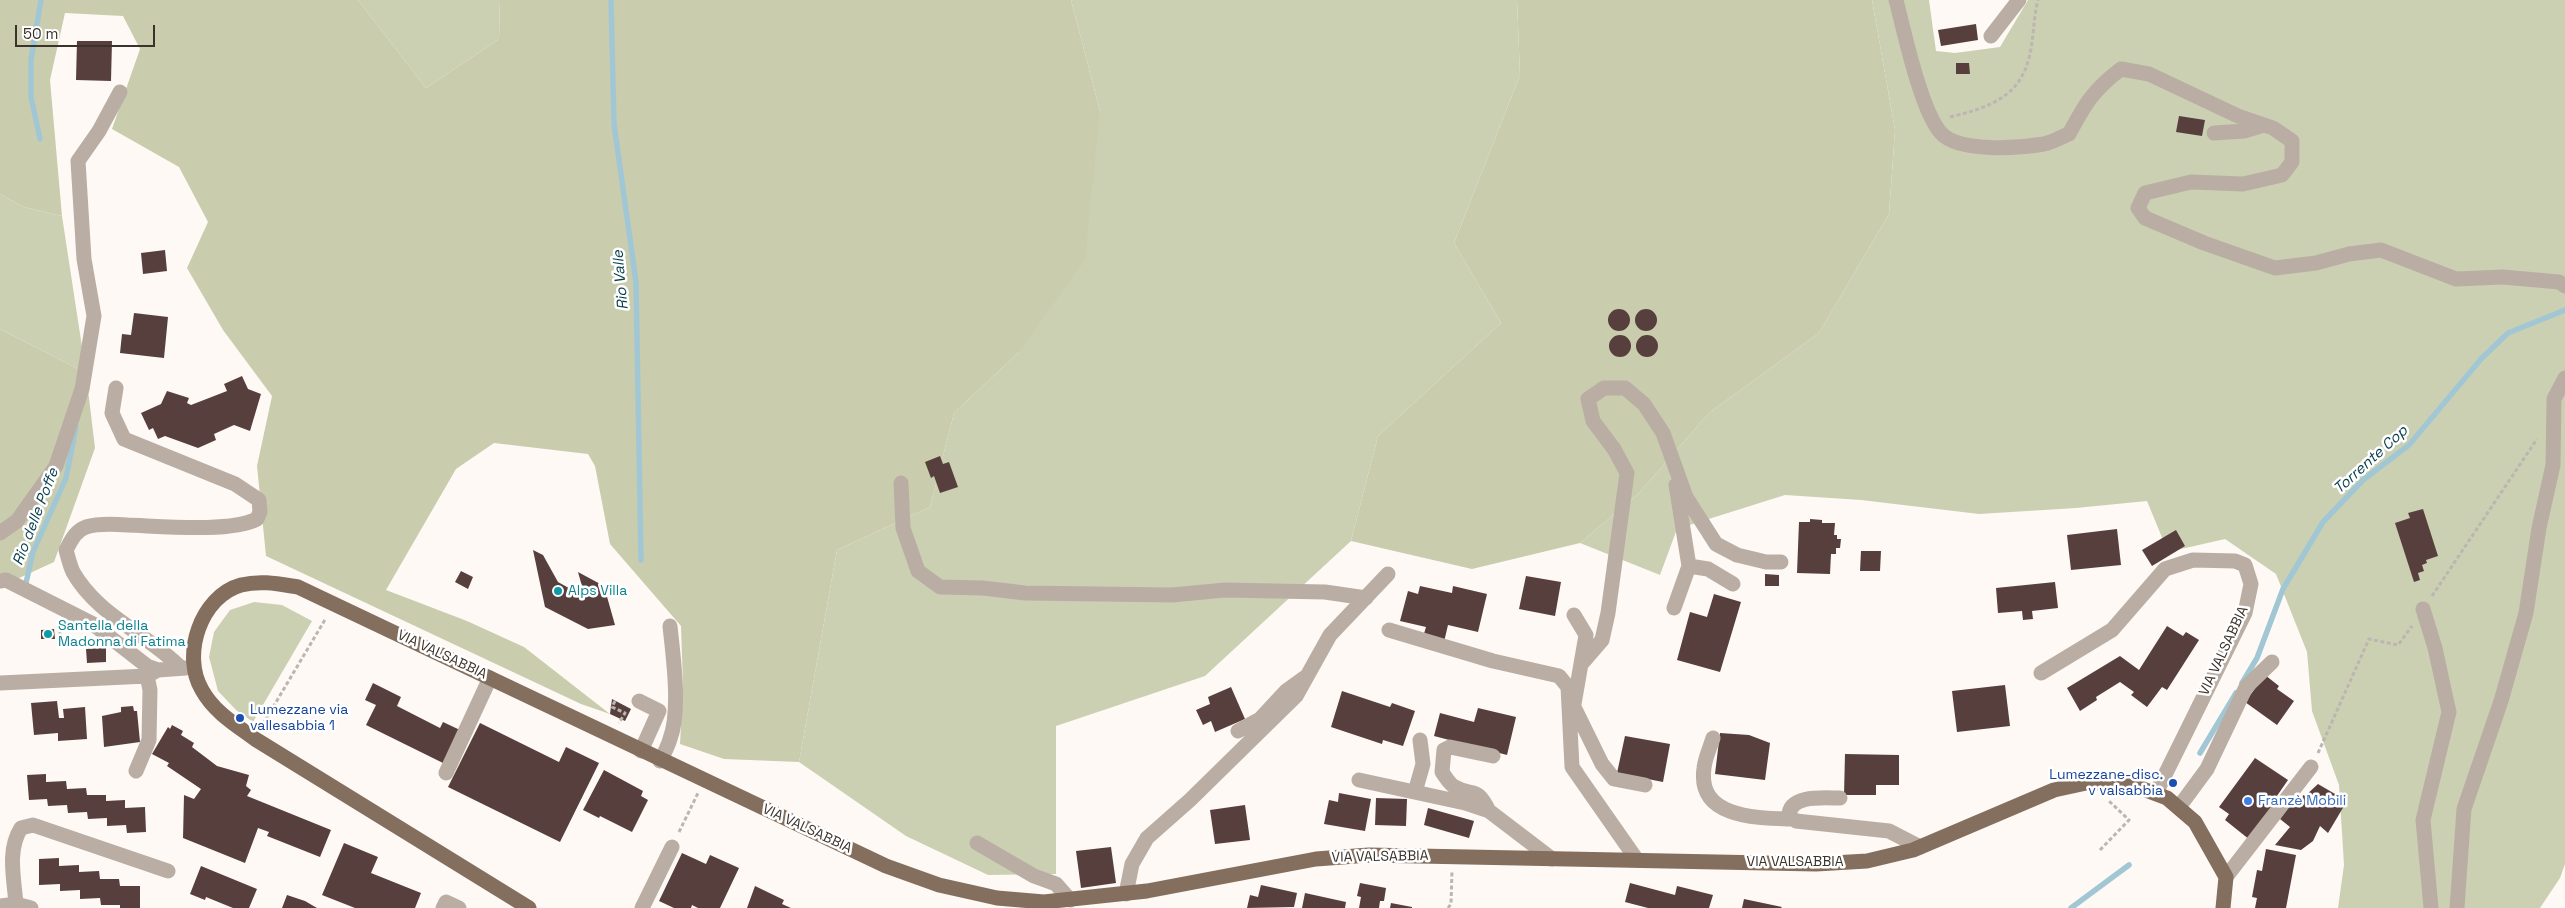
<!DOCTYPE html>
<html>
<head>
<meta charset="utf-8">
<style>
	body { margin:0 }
	#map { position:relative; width:2565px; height:908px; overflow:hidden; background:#fef9f5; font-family:"Space Grotesk",sans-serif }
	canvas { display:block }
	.scale { position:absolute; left:15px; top:25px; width:140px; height:22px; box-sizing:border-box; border:2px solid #3b332b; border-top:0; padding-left:6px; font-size:15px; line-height:18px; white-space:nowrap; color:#3b332b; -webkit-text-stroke:4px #fff; paint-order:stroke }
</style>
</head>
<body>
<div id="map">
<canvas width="2565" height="908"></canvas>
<div class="scale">50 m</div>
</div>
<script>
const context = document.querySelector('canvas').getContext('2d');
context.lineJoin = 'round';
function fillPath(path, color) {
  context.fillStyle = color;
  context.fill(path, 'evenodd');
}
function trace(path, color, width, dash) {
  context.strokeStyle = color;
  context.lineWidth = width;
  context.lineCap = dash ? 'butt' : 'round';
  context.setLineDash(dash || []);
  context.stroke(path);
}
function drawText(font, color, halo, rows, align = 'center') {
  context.font = font + ' "Space Grotesk",sans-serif';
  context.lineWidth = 5;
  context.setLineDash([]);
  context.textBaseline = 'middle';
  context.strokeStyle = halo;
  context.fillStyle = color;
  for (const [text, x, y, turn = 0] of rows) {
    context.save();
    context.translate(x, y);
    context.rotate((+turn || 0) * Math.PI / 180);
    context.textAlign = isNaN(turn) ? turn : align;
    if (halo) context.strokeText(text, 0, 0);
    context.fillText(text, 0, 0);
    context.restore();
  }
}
fillPath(new Path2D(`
	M358 0H500L499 39 426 88Z
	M1071 0H1517L1520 75 1454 243 1501 323 1378 436 1351 541 1205 676 1056 726V874L988 875 906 836 799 762 837 550 930 507 954 413 1018 353 1100 111Z
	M1872 0H1929L1936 51 1955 53 2000 47 2028 0H2565V864L2560 878 2540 908H2338L2344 865 2339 785 2312 711 2307 652 2276 574 2225 539 2168 552 2147 501 2076 508 1979 514 1861 500 1785 495 1677 529 1660 575 1580 543 1639 493 1709 413 1819 333 1889 214 1895 130Z
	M0 194 24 207 62 216 86 373 0 329Z
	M254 602 282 605 312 621 253 722 236 710 218 691 209 657 214 632 230 610Z`), '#ccd0b2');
fillPath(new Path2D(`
	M0 0H358L426 88 499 39 500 0H1071L1100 111 1085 260 1018 353 954 413 930 507 837 550 799 762 724 759 680 744 683 686 681 626 610 544 595 466 588 454 494 443 456 469 386 590 467 621 524 647 610 714 581 704 266 556 257 466 272 396 223 330 187 268 208 222 179 167 112 129 140 49 123 16 65 13 50 80 62 216 24 207 0 194Z
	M1517 0H1872L1895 130 1889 214 1819 333 1709 413 1639 493 1580 543 1472 569 1351 541 1378 436 1501 323 1454 243 1520 75Z
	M0 329 86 373 95 448 54 562 4 585 0 584Z`), '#c9cdad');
trace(new Path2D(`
	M611 0 614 124 636 282 641 560
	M40 139 31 97V60L41 0
	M26 583 33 552 66 478 76 427
	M2242 683 2257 658 2283 589 2323 522 2363 480 2409 445 2481 359 2508 333 2565 310
	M2200 753 2236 693
	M2071 908 2129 865`), '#a2c7d4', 5.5);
fillPath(new Path2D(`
	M1976 24 1978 40 1941 46 1938 30Z
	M77 41H112L111 81 76 80Z
	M1956 63H1969L1970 74H1956Z
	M2179 116 2205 120 2202 136 2176 132Z
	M165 250 167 271 143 274 141 253Z
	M1608 320a11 11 0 1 1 22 0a11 11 0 1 1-22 0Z
	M1635 320a11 11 0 1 1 22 0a11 11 0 1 1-22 0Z
	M134 313 168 317 164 358 120 353 122 334 131 335Z
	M1636 346a11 11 0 1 1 22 0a11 11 0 1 1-22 0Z
	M1609 346a11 11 0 1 1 22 0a11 11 0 1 1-22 0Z
	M242 376 248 389 261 394 250 431 234 425 214 434 216 440 198 448 165 436 158 439 153 428 149 430 141 413 161 404 167 391 189 398 187 403 191 405 227 391 224 384Z
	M940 456 943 464 949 462 958 487 940 493 934 476 931 478 925 462Z
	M2423 509 2438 556 2426 560 2427 563 2422 565 2424 571 2418 573 2420 580 2414 582 2395 523 2410 518 2408 513Z
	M1810 519 1822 520V523H1835L1834 535H1837V539H1841L1840 548H1836V554H1831L1830 574 1797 573 1799 522H1810Z
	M2117 529 2121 565 2071 570 2067 535Z
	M2176 530 2185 546 2152 566 2142 550Z
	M533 550 543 555 558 582 585 597 578 572 604 586 615 625 588 629 545 607Z
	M1861 551H1881L1880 571H1860Z
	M461 571 473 577 468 589 455 582Z
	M1765 574 1779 575V586H1765Z
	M1526 576 1561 582 1555 616 1519 609Z
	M2055 582 2058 608 2032 611 2033 619 2023 620 2022 611 1998 613 1996 588Z
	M1420 586 1452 593 1453 586 1487 594 1478 632 1448 625 1444 642 1423 637 1426 627 1400 621 1408 591 1418 594Z
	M1714 594 1741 602 1720 672 1677 660 1690 612 1707 617Z
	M2167 626 2183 636 2186 632 2199 640 2167 690 2162 687 2147 707 2131 695 2134 692 2120 682 2096 697 2097 700 2080 711 2067 688 2120 656 2139 670Z
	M54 629 55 639H41V630Z
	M106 648V662L87 663 86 649Z
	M2265 675 2279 686 2277 689 2294 701 2277 725 2245 702Z
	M373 683 401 697 397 706 440 728 443 722 460 730 443 763 366 725 376 705 365 700Z
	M2005 685 2010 726 1957 732 1952 691Z
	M1231 687 1245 719 1215 732 1211 721 1203 725 1196 710 1210 704 1208 697Z
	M1342 691 1390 707 1392 703 1415 711 1403 746 1383 740 1382 744 1331 727Z
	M612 699 631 709 625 721 610 714Z
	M57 701 59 718H64L63 709 85 707 87 739 58 741V733L34 735 31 703Z
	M133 706 134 711H137L140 742 104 747 102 716 121 712V707Z
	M1478 708 1516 717 1507 755 1434 736 1440 713 1474 722Z
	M480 723 559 762 566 747 599 763 560 842 448 787Z
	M172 725 183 731 181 735 194 743 192 747 217 766 249 775 246 786 251 790 247 796 331 830 320 857 267 836 269 832 258 828 245 863 183 838 184 795 194 799 201 789 167 766 169 763 152 754 168 727 170 729Z
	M1720 733 1749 735 1770 743 1765 780 1715 774Z
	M1625 736 1670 744 1663 782 1617 773Z
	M1845 754 1899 755V785H1876V795H1844Z
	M2255 758 2288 780 2270 806 2272 809 2250 840 2225 820 2229 814 2219 807Z
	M604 770 643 791 641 796 648 800 632 832 600 816 599 818 583 810Z
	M46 774V782L66 781 67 789 86 788 87 795H106V801L125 800V808L145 807 146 832 127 833 126 825 107 826V818L88 819 87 812 68 813 67 805 48 806 47 799 29 800 27 775Z
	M2318 784 2347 801 2328 833 2320 826 2313 841 2301 850 2275 845 2290 827 2280 819 2292 803 2301 807 2303 795 2305 796Z
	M1339 793 1371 799 1365 831 1324 824 1329 800 1338 802Z
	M1376 798 1407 799 1406 826 1375 825Z
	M1245 805 1250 840 1215 844 1210 810Z
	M1428 808 1474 821 1469 838 1424 825Z
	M344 843 378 857 371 873 421 893 415 908H355L322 895Z
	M1111 847 1116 883 1081 888 1076 851Z
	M2266 849 2296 855 2286 908H2255L2257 898 2252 897 2257 870 2262 871Z
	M682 853 706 864 710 855 739 868 720 908H698L692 905 691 908H674L659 901Z
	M59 858V866L79 865V872L99 871 100 879H119L120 886H140V908H120V905H101L100 898 80 899V890L60 891V884L39 885V859Z
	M201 866 257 889 249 908H233L206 897 205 900 190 894Z
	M1360 883 1386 888 1384 901H1380L1379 908H1359L1361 897 1357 896Z
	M1630 883 1675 895 1677 886 1713 895 1709 908H1648L1625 902Z
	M1261 885 1297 893 1294 907 1247 908 1250 895 1258 897Z
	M755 886 784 900 782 904 791 908H747Z
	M1305 893 1346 902 1345 908H1302Z
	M287 895 305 901 317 908H282Z
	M1744 899 1782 907 1781 908H1742Z
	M1391 903 1412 907V908H1390Z`), '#573f3e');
trace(new Path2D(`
	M1950 117C1987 108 2019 98 2029 58 2034 39 2033 19 2038 0
	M2432 596 2537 439
	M60 625V646
	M615 701 612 707 625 713 619 723
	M263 724 326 618
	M2318 753 2369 639 2398 645 2412 626
	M679 832 698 793
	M2100 850 2129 820 2109 801
	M1448 908 1451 904 1452 871`), '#bcb6b0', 3, [4, 2.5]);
trace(new Path2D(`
	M1896 0C1904 31 1921 111 1941 133 1959 153 2020 148 2044 144 2053 142 2061 137 2069 134 2085 104 2094 89 2121 69L2149 74 2238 116 2273 128 2292 141V162L2282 175 2243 184 2191 182 2145 193 2138 208 2145 218 2204 243 2275 268 2316 263 2349 254 2381 250 2456 279 2503 277 2559 282 2565 286
	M1991 36 2019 0
	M2214 133 2244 131 2264 125
	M116 388 112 413 124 439 235 484 259 500 260 512 257 519C230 533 159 526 127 525 114 524 99 523 86 527 75 531 71 541 66 550 68 557 70 566 73 572 97 615 146 633 180 667
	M901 483 903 528 918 571 940 587 983 588 1025 593 1172 595 1225 590 1325 592 1366 598
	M0 533 17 521 56 466 82 389 94 316 84 259 78 161 99 131 120 92
	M1689 566 1708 569 1733 584
	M0 581 6 580 93 624 147 666 158 670
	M1674 608 1689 566 1676 485
	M2423 609 2435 648 2449 712 2423 820 2431 908
	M1574 615 1586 635 1574 704
	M1389 630 1493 661 1559 676 1568 687 1572 767 1637 860
	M1583 662 1602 640 1608 613 1627 473 1614 449 1593 421 1588 399 1604 388H1625L1644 404 1663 433 1686 497 1716 544 1737 555 1766 562H1781
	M2041 673 2112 630 2165 569 2193 560 2235 561 2245 565 2251 584 2245 613 2156 793
	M0 683 147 676 158 670 186 668
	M639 701 659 711 641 751
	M1574 707 1602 764 1614 779 1645 785
	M1238 731 1260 719 1286 691 1304 678
	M1713 738C1710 748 1705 758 1704 768 1697 818 1756 818 1791 819
	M660 761C664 754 668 746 670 739 681 710 673 656 670 626
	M136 771 149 740 150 690 147 676
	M446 773 490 678
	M1359 780 1465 803 1489 811 1552 859
	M1415 792 1423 764 1420 740
	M1840 798C1825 798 1789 794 1789 816L1796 821 1889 831 1920 847
	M2179 807 2207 769 2246 687 2272 662
	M1489 811C1476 785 1474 798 1455 787 1450 785 1445 776 1442 772L1444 750 1450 747 1493 756
	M977 843 1034 876 1056 884 1070 900
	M2226 877 2311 767
	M1126 894 1132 864 1147 838 1190 800 1296 696 1330 635 1388 574
	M16 904C14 878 7 850 21 828L33 825 168 871
	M0 906 16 904 31 908
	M443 908 446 902 459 908
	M642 908 672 847
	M2457 908 2464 809 2501 701 2526 613 2539 528 2553 465 2554 399 2565 378`), '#baaea4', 15);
trace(new Path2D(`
	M529 908 255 739C236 725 214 712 202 690 181 655 201 596 241 585 261 580 279 584 298 587L886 866 939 885 997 898 1044 902 1147 891 1316 859 1369 855 1816 864 1867 861 1913 850 2054 790 2091 782 2135 786 2167 798 2195 822 2226 877 2223 908`), '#846f5e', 15);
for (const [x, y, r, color] of [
	[558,591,5,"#0f9aa8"],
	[48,634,5,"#0f9aa8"],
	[240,718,5,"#1a4fb4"],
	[2173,783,5,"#1a4fb4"],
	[2248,801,5,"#3f7fe0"]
]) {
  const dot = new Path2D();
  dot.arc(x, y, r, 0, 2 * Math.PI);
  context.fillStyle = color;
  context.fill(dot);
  trace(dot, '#fff', 2);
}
drawText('14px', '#0d838f', '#fff', [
	["Alps Villa",568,591],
	["Santella della",58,626],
	["Madonna di Fatima",58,642]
], 'left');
drawText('14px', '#3b332b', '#fff', [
	["VIA VALSABBIA",2224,651,-65],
	["VIA VALSABBIA",442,655,25],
	["VIA VALSABBIA",807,829,25],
	["VIA VALSABBIA",1380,857,-1],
	["VIA VALSABBIA",1795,862]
]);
drawText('14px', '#164399', '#fff', [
	["Lumezzane via",250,710],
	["vallesabbia 1",250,726],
	["Lumezzane-disc.",2163,775,"right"],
	["v valsabbia",2163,791,"right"]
], 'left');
drawText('14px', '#366cbe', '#fff', [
	["Franzè Mobili",2258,801]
], 'left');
drawText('italic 15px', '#063d4c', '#fff', [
	["Rio Valle",621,280,-95],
	["Torrente Cop",2371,460,-42],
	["Rio delle Poffe",36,517,-69]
]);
</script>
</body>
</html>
